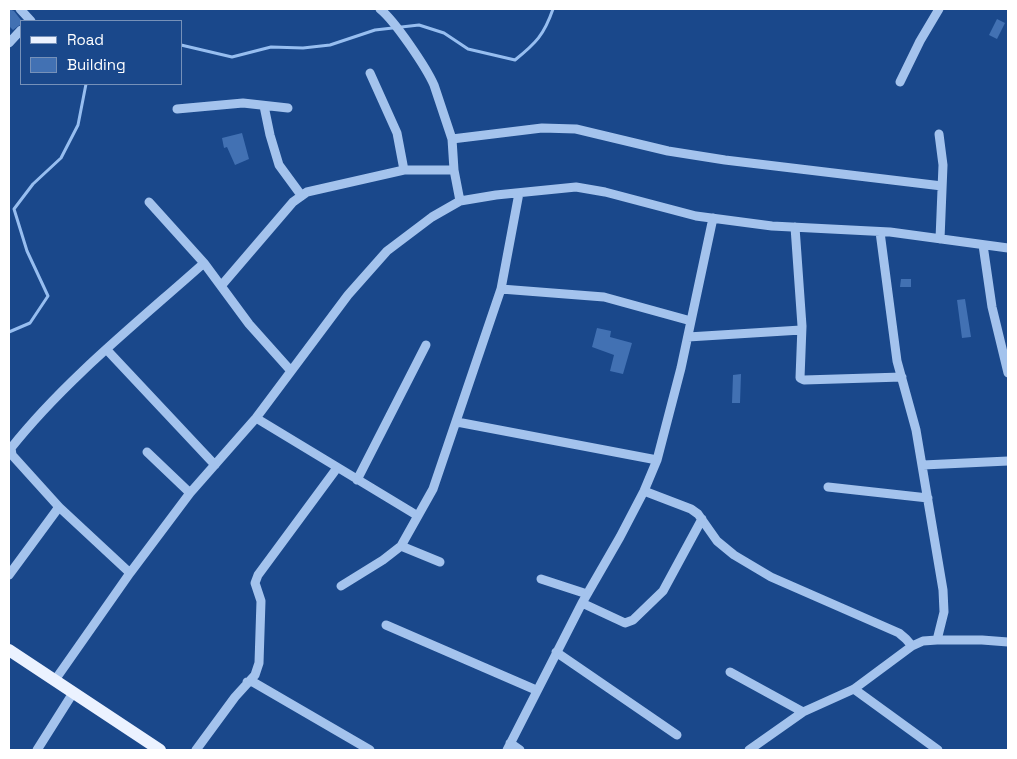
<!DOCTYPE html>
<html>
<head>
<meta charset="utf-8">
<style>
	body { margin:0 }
	#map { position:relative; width:1017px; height:759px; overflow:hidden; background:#1a488b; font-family:"Space Grotesk",sans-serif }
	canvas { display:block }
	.frame { position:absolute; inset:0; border:10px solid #fff; pointer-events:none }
	.legend { position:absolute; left:20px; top:20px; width:162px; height:65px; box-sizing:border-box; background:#1a488b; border:1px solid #7691b9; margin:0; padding:6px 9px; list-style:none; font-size:15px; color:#fff }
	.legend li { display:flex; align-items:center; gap:10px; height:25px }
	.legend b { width:25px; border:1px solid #7691b9 }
</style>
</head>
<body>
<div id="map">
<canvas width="1017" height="759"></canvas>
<div class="frame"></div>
<ul class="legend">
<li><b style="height:6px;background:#ebf2ff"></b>Road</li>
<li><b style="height:14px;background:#4271b3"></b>Building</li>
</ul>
</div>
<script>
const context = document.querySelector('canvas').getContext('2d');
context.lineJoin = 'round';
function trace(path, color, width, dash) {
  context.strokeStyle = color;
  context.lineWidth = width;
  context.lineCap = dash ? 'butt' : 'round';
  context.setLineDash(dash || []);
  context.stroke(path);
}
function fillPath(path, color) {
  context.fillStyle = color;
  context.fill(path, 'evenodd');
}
trace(new Path2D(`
	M181 45 232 57 271 47 303 48 330 45 375 30 419 25 444 33 468 49 515 60C536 43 544 35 553 9
	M9 332 30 323 48 296 27 251 14 209 33 184 61 158 78 125 86 84`), '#97bef0', 3);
fillPath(new Path2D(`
	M9 9 14 11 21 20V24L13 30 9 26Z
	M997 19 1005 23 997 39 989 35Z
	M242 133 249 159 235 165 227 147 224 148 222 138Z
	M901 279H911V287H900Z
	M965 299 971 337 962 338 957 300Z
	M597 328 611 331 610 337 632 343 623 374 610 371 614 355 592 347Z
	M741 374 740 403H732L733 375Z`), '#4271b3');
trace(new Path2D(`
	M20 9 31 21
	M380 9C395 21 426 67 434 85L452 139 454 170 460 201
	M9 43 21 30
	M370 73 397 133 404 170
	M900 82 920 41 939 9
	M264 106 270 135 279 165 301 195
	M177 109 243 103 288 108
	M939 134 943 165 940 239
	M452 139 542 128 576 129 668 151 725 160 942 186
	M149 202 204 263 249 324 291 371
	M795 227 802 326 800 378 804 380 902 377
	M880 232 897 361 916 430 943 590 944 612 937 640
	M983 245 992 307 1008 373
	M221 286 293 202 307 192 404 170H454
	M501 289 604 297 691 321
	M688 337 801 330
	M107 350 215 465
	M256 418 418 516
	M457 422 657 460
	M147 452 190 493
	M923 465 1008 461
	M357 480 426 345
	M828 487 928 498
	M644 491 691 509 698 514 717 541 734 555 771 577 899 633 906 639 912 646
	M401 546 440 562
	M130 573 59 507 12 455 11 448C65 380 139 321 204 263
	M9 575 59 507
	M541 579 587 594
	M341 586 383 560 401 546 433 489 501 289 519 193
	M582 603 625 623 633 620 663 591 702 519
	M386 625 536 690
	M556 652 677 735
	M730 672 803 712
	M55 680 130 573 190 493 256 418 348 295 387 251 432 217 460 201 496 195 576 187 605 192 696 216 772 226 890 232 1008 248
	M247 682H253L370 750
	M854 689 938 750
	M510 743 520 750
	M37 750 73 693
	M196 750 235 697 255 675 259 663 261 601 255 583 258 575 337 468
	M507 750 582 603 620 537 644 491 657 460 681 368 713 218
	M749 750 803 712 854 689 912 646 923 641 937 640H982L1008 642`), '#a4c3ed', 9);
trace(new Path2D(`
	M9 650 160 750`), '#ebf2ff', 12);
</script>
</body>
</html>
